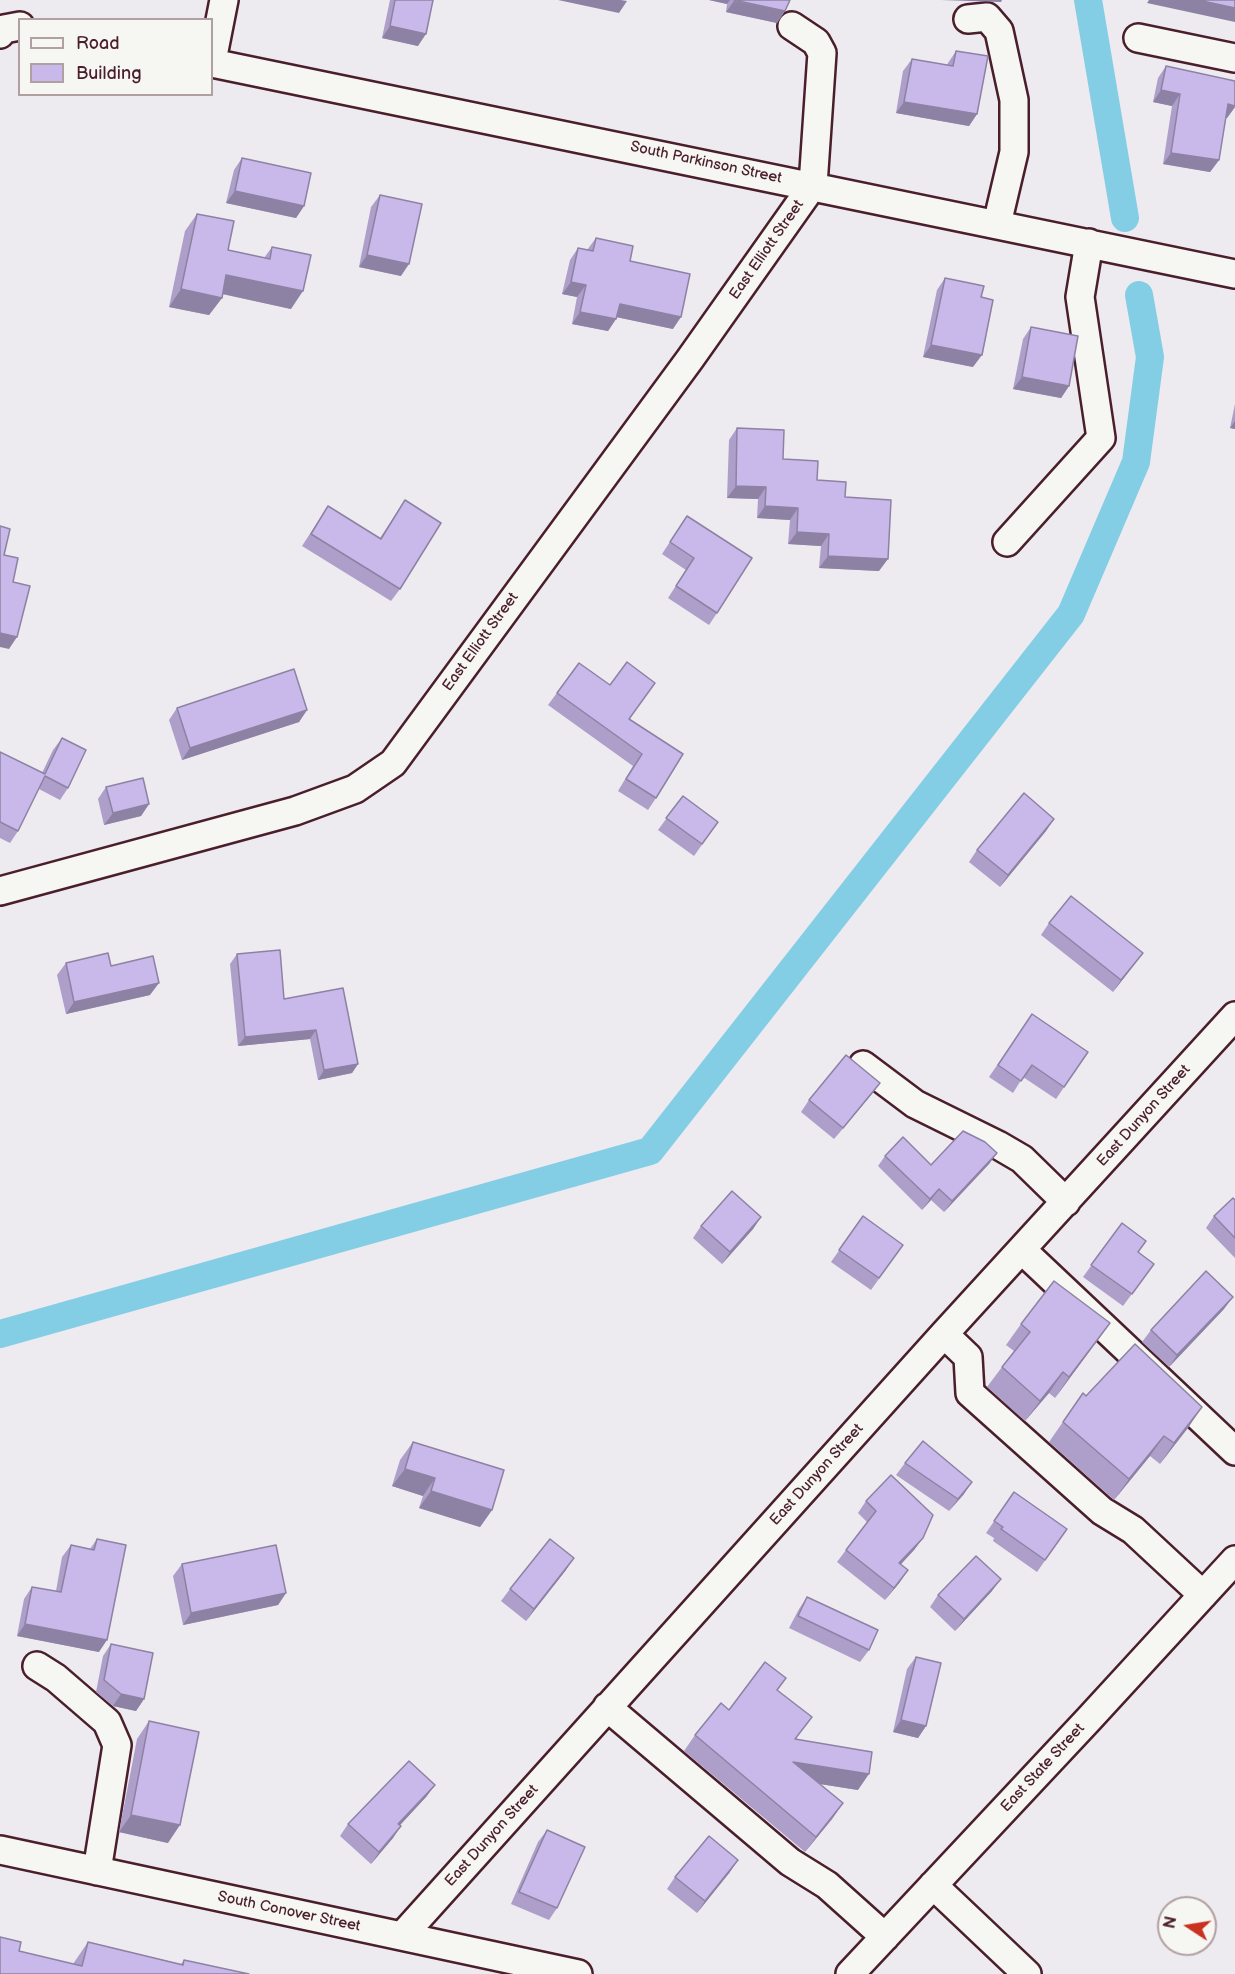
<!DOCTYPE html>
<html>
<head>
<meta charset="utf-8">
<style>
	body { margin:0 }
	#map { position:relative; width:1235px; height:1974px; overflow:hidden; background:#edeaf0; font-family:"Balsamiq Sans",sans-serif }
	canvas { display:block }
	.legend { position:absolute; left:18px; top:18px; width:195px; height:78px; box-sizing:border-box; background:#f6f6f2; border:2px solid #b1a0a2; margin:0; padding:8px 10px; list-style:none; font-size:18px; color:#4a1f2b }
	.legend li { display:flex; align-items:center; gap:12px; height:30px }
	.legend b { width:30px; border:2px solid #b1a0a2 }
	.north { position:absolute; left:1157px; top:1896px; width:60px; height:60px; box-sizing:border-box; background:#f6f6f2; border:2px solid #b1a0a2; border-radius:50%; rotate:282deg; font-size:16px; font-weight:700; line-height:24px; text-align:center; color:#4a1f2b }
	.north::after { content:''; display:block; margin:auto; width:21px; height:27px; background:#c8321e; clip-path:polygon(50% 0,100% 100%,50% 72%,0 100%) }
</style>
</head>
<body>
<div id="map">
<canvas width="1235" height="1974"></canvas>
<ul class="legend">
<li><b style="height:8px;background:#f6f6f2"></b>Road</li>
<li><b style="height:16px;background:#c9b9ea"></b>Building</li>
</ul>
<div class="north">N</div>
</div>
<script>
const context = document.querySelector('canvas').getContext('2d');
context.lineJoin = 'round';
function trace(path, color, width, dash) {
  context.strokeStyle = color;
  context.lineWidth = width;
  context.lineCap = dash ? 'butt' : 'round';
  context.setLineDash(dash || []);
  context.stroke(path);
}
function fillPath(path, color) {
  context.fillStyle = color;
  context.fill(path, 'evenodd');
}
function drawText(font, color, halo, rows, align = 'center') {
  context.font = font + ' "Balsamiq Sans",sans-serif';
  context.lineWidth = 4.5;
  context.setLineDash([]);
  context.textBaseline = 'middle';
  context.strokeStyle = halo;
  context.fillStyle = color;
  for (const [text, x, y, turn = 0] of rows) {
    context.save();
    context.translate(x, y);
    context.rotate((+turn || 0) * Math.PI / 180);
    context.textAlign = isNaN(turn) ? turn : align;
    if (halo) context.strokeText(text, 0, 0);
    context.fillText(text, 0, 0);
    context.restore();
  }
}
trace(new Path2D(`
	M1088 0 1125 218
	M0 1334 650 1151 1071 614 1136 462 1150 357 1139 295`), '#84cee5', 28);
const minor = new Path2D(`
	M968 19 987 17 999 31 1014 100V152L997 224
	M0 34 4 29 20 26
	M1138 38 1235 58
	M212 61 224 0
	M212 63 1235 274
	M1007 542 1101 438 1080 297 1089 243
	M0 891 295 811 355 789 393 763 690 359 813 185 822 53 816 42 792 26
	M863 1065 915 1104 998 1145 1022 1159 1066 1202
	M1022 1250 1235 1451
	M944 1334 968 1357 970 1393 1102 1511 1133 1530 1203 1595
	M37 1666 56 1678 107 1722 117 1745 97 1871
	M607 1707 790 1862 827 1885 885 1937
	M0 1850 578 1974
	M933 1885 1027 1974
	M402 1936 944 1334 1235 1016
	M850 1974 1088 1720 1235 1560`);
trace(minor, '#4a1f2b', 32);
trace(minor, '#f6f6f2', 27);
fillPath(new Path2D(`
	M390 0H433L418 46 382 38Z
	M709 0H790L785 11 777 23 726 12 727 4Z
	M956 51 977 114 969 126 896 113 903 71 912 59 947 65 948 63Z
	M1166 66 1235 81V107L1227 118H1226L1219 160 1210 172 1163 164 1172 106 1153 102 1158 78Z
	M242 158 304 206 296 218 226 203 234 170Z
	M380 195 401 276 359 267 371 207Z
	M197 214 228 250 264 258 272 247 291 309 222 294V298L209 315 169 307 185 231Z
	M596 238 630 261 673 329 617 317 616 319 608 331 572 324 577 297 562 294 570 260 578 248 587 250Z
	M945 278 981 297 973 367 923 357 937 290Z
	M1031 327 1069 386 1061 398 1013 389 1023 339Z
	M1235 404V429L1230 428Z
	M737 428 783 459 845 497 879 571 819 568 821 546 788 544 790 520 757 518 758 499 727 498 729 440Z
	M405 500 400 589 391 601 302 546 328 506 380 538Z
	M687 516 717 613 709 625 668 598 686 570 662 554Z
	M579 663 629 720 656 798 648 810 618 791 633 766 548 705Z
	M177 708 307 710 299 722 182 760 169 720Z
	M62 738 68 788 60 800 39 789 18 831 10 843 0 838V752L42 773 53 750Z
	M106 787 149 804 141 816 104 825 98 799Z
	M683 796 718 822 694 856 658 830Z
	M1054 819 1046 831 1000 887 969 862 977 850Z
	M1049 923 1134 965 1113 992 1041 935Z
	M237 954 284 999 358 1064 352 1073 318 1080 310 1039 238 1046 230 964Z
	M66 963 111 966 150 995 66 1014 57 975Z
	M1032 1014 1088 1052 1056 1099 1023 1077 1013 1093 989 1077Z
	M880 1083 871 1095 834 1139 801 1112 809 1100Z
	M997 1153 989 1164 944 1212 931 1200 922 1210 878 1166 885 1156 931 1165Z
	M1235 1200V1258L1206 1228 1214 1216Z
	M863 1216 903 1245 871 1290 831 1262Z
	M761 1217 753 1229 722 1264 693 1238 701 1226Z
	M1122 1223 1138 1252 1154 1264 1123 1306 1083 1277Z
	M1224 1309 1169 1367 1142 1342 1151 1330Z
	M1110 1323 1055 1398 1049 1393 1025 1421 987 1387 1014 1351 1006 1345 1021 1324Z
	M1083 1393 1086 1396 1202 1407 1160 1464 1150 1456 1114 1500 1049 1442Z
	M413 1442 492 1510 480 1527 419 1508 423 1496 392 1486 400 1460Z
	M905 1463 964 1494 949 1511 896 1475Z
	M1014 1492 1067 1529 1037 1572 993 1541 994 1538 986 1533Z
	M866 1501 923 1538 914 1550 901 1564 900 1582 885 1600 837 1562 867 1522 858 1513Z
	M97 1539 99 1652 17 1636 24 1599 32 1587 56 1591 62 1557 71 1545 90 1549Z
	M182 1564 286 1593 278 1605 183 1625 173 1576Z
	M566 1570 526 1621 501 1601 510 1589Z
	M992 1591 955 1631 930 1607 938 1595Z
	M807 1597 869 1650 860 1662 789 1628 799 1609Z
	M111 1644 144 1699 136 1711 113 1706 96 1692 103 1656Z
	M916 1657 926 1726 918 1738 893 1732 907 1669Z
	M777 1690 795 1740 858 1790 820 1784 843 1803 832 1819 805 1852 684 1751 695 1735 729 1710Z
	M149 1721 168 1843 119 1832 137 1739Z
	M435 1785 426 1797 400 1825 393 1838 371 1864 340 1836 348 1824Z
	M547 1830 557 1908 549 1920 511 1904 538 1842Z
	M730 1872 697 1913 667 1889 675 1877Z
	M88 1942 181 1964 184 1960 249 1974H0L19 1951 73 1964Z`), '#ad9fc9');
fillPath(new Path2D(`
	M558 0H621L627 1 619 13Z
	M709 0H730L727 4Z
	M941 0H1002L1001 2Z
	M1149 0H1198L1235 8V22L1147 3Z
	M734 1 785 11 777 23 726 12Z
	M390 26 426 34 418 46 382 38Z
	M1161 90 1180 94 1172 106 1153 102Z
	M904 102 977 114 969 126 896 113Z
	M1228 104 1235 107 1227 118 1220 116Z
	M1171 153 1219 160 1210 172 1163 164Z
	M235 191 304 206 296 218 226 203Z
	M367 255 409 264 401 276 359 267Z
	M226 275 303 291 291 309 214 292Z
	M571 282 586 285 577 297 562 294Z
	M181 289 222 298 209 315 169 307Z
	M620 304 681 317 673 329 611 316Z
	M580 312 616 319 608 331 572 324Z
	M931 345 982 355 973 367 923 357Z
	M1022 377 1069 386 1061 398 1013 389Z
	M1235 421V429L1230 428Z
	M736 486 766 487 758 499 727 498Z
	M765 506 798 508 790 520 757 518Z
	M797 532 829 534 821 546 788 544Z
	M828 556 888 559 879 571 819 568Z
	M0 633 17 637 9 649 0 647Z
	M307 710 299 722 182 760 190 748Z
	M149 804 141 816 104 825 113 813Z
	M1054 819 1046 831 1000 887 1008 875Z
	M1143 953 1134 965 1113 992 1121 980Z
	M159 983 150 995 66 1014 74 1002Z
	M316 1030 310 1039 238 1046 245 1037Z
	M358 1064 352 1073 318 1080 324 1070Z
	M880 1083 871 1095 834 1139 843 1128Z
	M997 1153 989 1164 944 1212 952 1201Z
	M939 1189 931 1200 922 1210 930 1199Z
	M761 1217 753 1229 722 1264 730 1252Z
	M1233 1297 1224 1309 1169 1367 1177 1355Z
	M1110 1323 1095 1344 1055 1398 1069 1377Z
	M1063 1372 1049 1393 1025 1421 1040 1401Z
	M1202 1407 1188 1428 1160 1464 1174 1443Z
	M1164 1436 1150 1456 1114 1500 1129 1479Z
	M405 1469 435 1478 423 1496 392 1486Z
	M972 1482 964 1494 949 1511 958 1499Z
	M431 1491 492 1510 480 1527 419 1508Z
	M923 1538 914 1550 891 1575 899 1563Z
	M574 1558 566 1570 526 1621 534 1609Z
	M908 1570 900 1582 885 1600 894 1588Z
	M1001 1579 992 1591 955 1631 964 1619Z
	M286 1593 278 1605 183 1625 191 1613Z
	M25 1624 107 1640 99 1652 17 1636Z
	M121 1694 144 1699 136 1711 113 1706Z
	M901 1720 926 1726 918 1738 893 1732Z
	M793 1762 869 1774 858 1790 782 1778Z
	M435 1785 426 1797 390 1836 398 1824Z
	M843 1803 832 1819 805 1852 816 1837Z
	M131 1815 180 1825 168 1843 119 1832Z
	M401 1826 393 1838 371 1864 379 1852Z
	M738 1860 730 1872 697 1913 705 1901Z`), '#8d82a4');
const building = new Path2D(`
	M395 0H433L426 34 390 26Z
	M734 0H790L785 11Z
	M1198 0H1235V8Z
	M956 51 988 56 977 114 904 102 912 59 953 66Z
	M1166 66 1235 81V106L1228 104 1219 160 1171 153 1180 94 1161 90Z
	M242 158 311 173 304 206 235 191Z
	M380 195 422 204 409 264 367 255Z
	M197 214 234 221 228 250 270 259 272 247 311 255 303 291 226 275 222 298 181 289Z
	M596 238 633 246 630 261 690 274 681 317 620 304 616 319 580 312 586 285 571 282 578 248 593 251Z
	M945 278 984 286 981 297 993 300 982 355 931 345Z
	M1031 327 1078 336 1069 386 1022 377Z
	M737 428 784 430 783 459 818 461 817 480 846 482 845 497 891 500 888 559 828 556 829 534 797 532 798 508 765 506 766 487 736 486Z
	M405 500 441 523 400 589 311 534 328 506 381 539Z
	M687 516 752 558 717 613 676 586 694 558 670 542Z
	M0 526 10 529 4 555 18 558 13 582 30 586 17 637 0 633Z
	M627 662 655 683 629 719 683 754 656 798 626 779 642 754 557 693 579 663 610 685Z
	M294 669 307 710 190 748 177 708Z
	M62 738 86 750 68 788 45 776 18 831 0 822V752L45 774Z
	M143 778 149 804 113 813 106 787Z
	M1024 793 1054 819 1008 875 977 850Z
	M683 796 718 822 702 844 666 818Z
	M1071 896 1143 953 1121 980 1049 923Z
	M280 950 284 999 343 988 358 1064 324 1070 316 1030 245 1037 237 954Z
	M108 953 111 966 153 956 159 983 74 1002 66 963Z
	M1032 1014 1088 1052 1064 1087 1032 1065 1021 1081 998 1065Z
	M846 1055 880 1083 843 1128 809 1100Z
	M963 1131 985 1142 997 1153 952 1201 939 1189 930 1199 885 1156 903 1137 931 1165Z
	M732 1191 761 1217 730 1252 701 1226Z
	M1233 1198 1235 1200V1238L1214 1216Z
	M863 1216 903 1245 879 1278 839 1250Z
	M1122 1223 1146 1241 1138 1252 1154 1264 1132 1294 1091 1265Z
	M1206 1271 1233 1297 1177 1355 1151 1330Z
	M1054 1281 1110 1323 1069 1377 1063 1372 1040 1401 1002 1367 1030 1332 1021 1324Z
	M1135 1344 1202 1407 1174 1443 1164 1436 1129 1479 1063 1422 1083 1393 1086 1396Z
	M923 1441 972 1482 958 1499 905 1463Z
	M413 1442 504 1470 492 1510 431 1491 435 1478 405 1469Z
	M891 1475 933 1515 923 1538 899 1563 908 1570 894 1588 846 1550 876 1511 866 1501Z
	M1014 1492 1067 1529 1045 1560 1001 1529 1003 1527 994 1521Z
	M97 1539 126 1545 107 1640 25 1624 32 1587 61 1592 71 1545 94 1550Z
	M550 1539 574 1558 534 1609 510 1589Z
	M276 1545 286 1593 191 1613 182 1564Z
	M976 1556 1001 1579 964 1619 938 1595Z
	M807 1597 878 1630 869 1650 798 1616Z
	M111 1644 153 1653 144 1699 121 1694 104 1680Z
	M916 1657 941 1663 926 1726 901 1720Z
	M765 1662 786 1678 777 1690 812 1717 795 1739 872 1752 869 1774 793 1762 843 1803 816 1837 695 1735 721 1703 729 1710Z
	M149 1721 199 1732 180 1825 131 1815Z
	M409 1761 435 1785 398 1824 401 1826 379 1852 348 1824Z
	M547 1830 585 1847 557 1908 519 1892Z
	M709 1836 738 1860 705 1901 675 1877Z
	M0 1937 21 1942 19 1951 82 1966 88 1942 183 1965 184 1960 249 1974H0Z`);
fillPath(building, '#c9b9ea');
trace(building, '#8d82a4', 1.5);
drawText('15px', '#4a1f2b', '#f6f6f2', [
	["South Parkinson Street",706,163,12],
	["East Elliott Street",767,250,-55],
	["East Elliott Street",481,642,-54],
	["East Dunyon Street",1144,1116,-48],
	["East Dunyon Street",817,1475,-48],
	["East State Street",1043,1768,-47],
	["East Dunyon Street",492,1836,-48],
	["South Conover Street",289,1912,12]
]);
</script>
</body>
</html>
